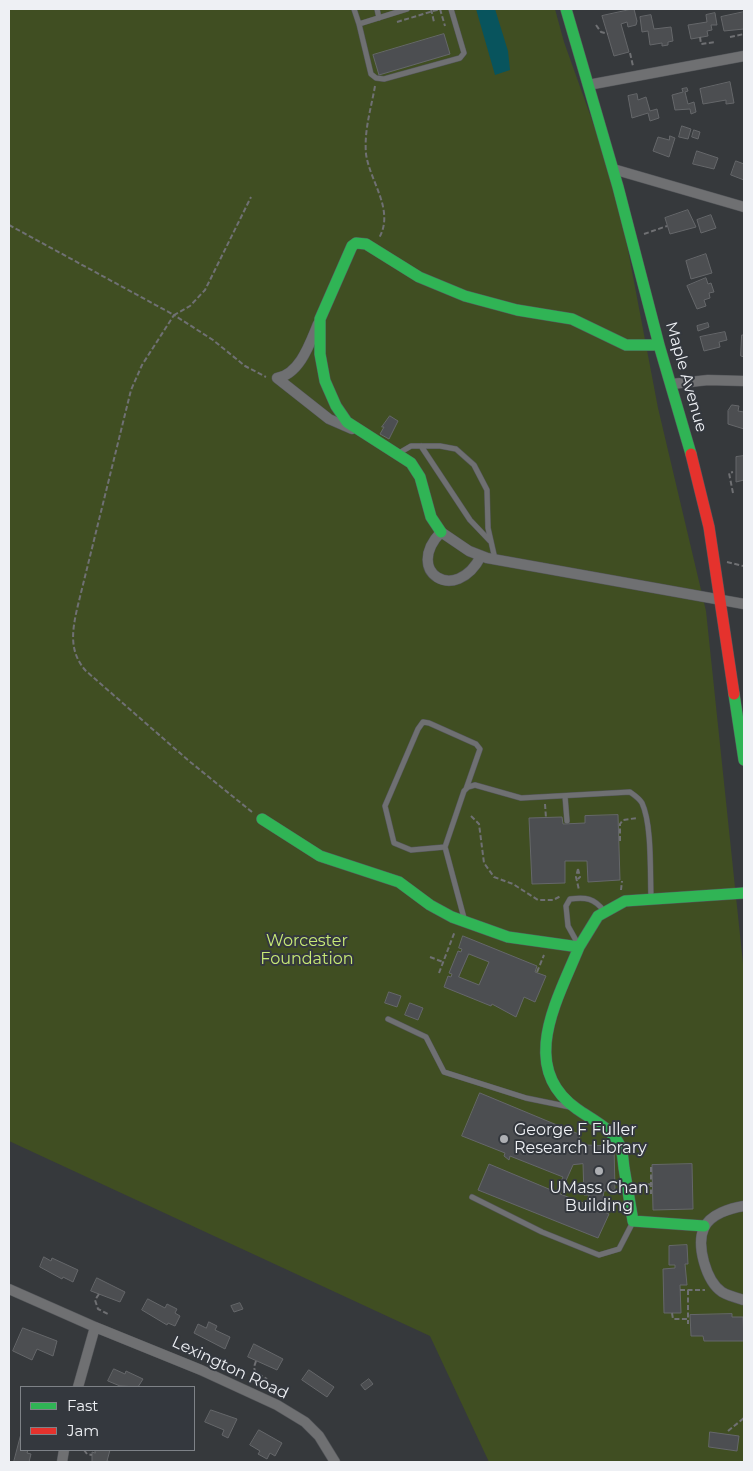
<!DOCTYPE html>
<html>
<head>
<meta charset="utf-8">
<style>
	body { margin:0 }
	#map { position:relative; width:753px; height:1471px; overflow:hidden; background:#36393c; font-family:Montserrat,sans-serif }
	canvas { display:block }
	.frame { position:absolute; inset:0; border:10px solid #eef0f4; pointer-events:none }
	.legend { position:absolute; left:20px; top:1386px; width:175px; height:65px; box-sizing:border-box; background:#34383e; border:1px solid #7e8287; margin:0; padding:6px 9px; list-style:none; font-size:15px; color:#eef0f4 }
	.legend li { display:flex; align-items:center; gap:10px; height:25px }
	.legend b { width:25px; border:1px solid #7e8287 }
</style>
</head>
<body>
<div id="map">
<canvas width="753" height="1471"></canvas>
<div class="frame"></div>
<ul class="legend">
<li><b style="height:6px;background:#30b455"></b>Fast</li>
<li><b style="height:6px;background:#e5322d"></b>Jam</li>
</ul>
</div>
<script>
const context = document.querySelector('canvas').getContext('2d');
context.lineJoin = 'round';
function fillPath(path, color) {
  context.fillStyle = color;
  context.fill(path, 'evenodd');
}
function trace(path, color, width, dash) {
  context.strokeStyle = color;
  context.lineWidth = width;
  context.lineCap = dash ? 'butt' : 'round';
  context.setLineDash(dash || []);
  context.stroke(path);
}
function drawText(font, color, halo, rows, align = 'center') {
  context.font = font + ' Montserrat,sans-serif';
  context.lineWidth = 4;
  context.setLineDash([]);
  context.textBaseline = 'middle';
  context.strokeStyle = halo;
  context.fillStyle = color;
  for (const [text, x, y, turn = 0] of rows) {
    context.save();
    context.translate(x, y);
    context.rotate((+turn || 0) * Math.PI / 180);
    context.textAlign = isNaN(turn) ? turn : align;
    if (halo) context.strokeText(text, 0, 0);
    context.fillText(text, 0, 0);
    context.restore();
  }
}
fillPath(new Path2D(`
	M9 9H555L564 42 616 187 658 408 706 611 744 973V1462H489L430 1336 9 1141Z`), '#404e22');
fillPath(new Path2D(`
	M476 9H495L508 51 510 70 495 75Z`), '#08545d');
const building = new Path2D(`
	M634 9 637 21 636 25 628 27 627 22 621 24 629 52 614 56 602 16Z
	M744 12V29L724 31 721 17Z
	M715 13 717 25H711L712 30 707 31 708 36 691 39 688 25 707 22 706 15Z
	M651 15 654 29 671 27 673 41 668 42V45L662 46V43L650 45 648 31 642 32 640 17Z
	M444 34 450 54 379 75 373 55Z
	M730 82 734 103 726 104V100L703 104 700 89Z
	M687 88 688 91 685 92 688 104 694 102 696 112 691 114 690 109 675 110 672 95 683 92 682 89Z
	M637 94 638 100 646 97 650 111 657 109 659 118 650 121 648 113 632 118 628 96Z
	M682 126 691 129 688 139 679 137Z
	M694 130 700 132 698 139 692 137Z
	M670 136 675 138 669 157 653 151 658 137 669 140Z
	M697 151 718 158 714 169 693 164Z
	M736 161 744 164V180L731 175Z
	M688 210 696 227 670 234 665 218Z
	M711 215 716 228 701 233 697 220Z
	M706 254 712 273 691 279 686 261Z
	M706 278 708 284 711 283 714 292 709 293 710 298 704 300 706 306 697 309 687 286Z
	M708 323 709 327 698 331 697 326Z
	M725 332 727 340 719 342 720 347 704 351 700 337Z
	M742 335H744V357L741 356Z
	M732 405 739 406 738 411 744 412V429L728 424V411Z
	M390 416 398 421 389 439 380 434 384 427H382Z
	M744 456V480L736 482V457Z
	M618 815 620 880 588 882 587 861H565V883L532 884 529 818 562 817 563 824 585 823V816Z
	M463 936 537 966 535 972 546 976 535 1002 524 997 516 1017 492 1004 491 1006 444 987 448 976 451 977 452 974 449 973 458 951 461 952 462 949 459 948ZM469 954 489 962 479 985 459 977Z
	M389 992 401 996 397 1007 385 1003Z
	M410 1003 423 1008 418 1020 405 1015Z
	M480 1093 581 1135 577 1142 585 1145 614 1146 615 1190 604 1191 601 1210 609 1214 598 1238 478 1190 489 1164 556 1192 563 1177 510 1156 509 1160 504 1156 505 1153 462 1136ZM583 1164 584 1195H589L586 1204 560 1194 573 1165Z
	M692 1164 693 1209 653 1210 652 1165Z
	M687 1245 688 1264H685L687 1285H680L681 1313H664L663 1269 675 1268V1265H669V1246Z
	M44 1257 51 1261 52 1258 78 1270 73 1282 63 1277 62 1279 40 1267Z
	M97 1278 125 1292 120 1302 91 1291Z
	M148 1299 165 1308 167 1304 177 1309 175 1313 180 1316 175 1326 168 1323 167 1325 142 1310Z
	M240 1303 243 1309 234 1312 231 1306Z
	M732 1314V1317H743L744 1341H704L703 1336H691L690 1315Z
	M209 1322 217 1326 215 1330 230 1337 225 1349 194 1333 198 1324 206 1328Z
	M23 1328 57 1341 53 1356 37 1349 32 1360 13 1351Z
	M254 1344 283 1359 277 1370 248 1357Z
	M114 1369 125 1374 126 1371 143 1379 138 1387 120 1386 108 1381Z
	M309 1370 334 1387 327 1397 302 1380Z
	M369 1379 373 1384 365 1390 361 1385Z
	M211 1410 237 1419 228 1438 222 1435 224 1430 205 1422Z
	M259 1430 282 1443 275 1456 270 1453 267 1459 258 1454 260 1451 250 1445Z
	M710 1432 739 1436 737 1451 709 1447Z
	M21 1434V1450H28L27 1453 31 1454 29 1462H14Z
	M95 1450H110L107 1461 113 1462H92V1452L95 1453Z`);
fillPath(building, '#4c4e51');
trace(building, '#65676a', 1);
const lane = new Path2D(`
	M354 9 359 24
	M377 9 379 18
	M407 9 359 24 371 74 376 78 384 79 460 58 464 53 451 9
	M421 446 470 520 490 541
	M399 453 411 446H440L456 449 474 465 487 490 488 528 495 559
	M565 796 567 821
	M445 847 411 850 394 843 385 806 418 729 423 722 429 723 476 744 480 749 466 789
	M464 918 445 847 464 791 468 787 475 785 521 798 630 792C634 795 639 798 642 803 652 824 650 872 651 897
	M578 944 568 926 566 906 570 899C586 897 594 898 604 911
	M388 1019 426 1037 444 1072 526 1098 570 1107
	M472 1197 542 1232 599 1255 619 1249 633 1222`);
const street = new Path2D(`
	M588 85 744 56
	M613 169 744 207
	M277 378 329 419 352 429
	M277 378C300 374 310 343 318 324
	M672 384 708 380 744 381
	M481 556C456 605 403 572 441 532L469 551 487 558 744 604
	M744 1206C731 1208 710 1214 704 1228 696 1245 706 1281 722 1292 729 1296 737 1298 744 1300
	M9 1289 95 1327 78 1387
	M95 1327 201 1370 277 1405 305 1422 319 1436 335 1462
	M62 1462 64 1450`);
const fast = new Path2D(`
	M566 9 618 187 659 345 691 454
	M441 532 431 517 420 477 411 463 347 422 336 406 325 381 320 354V319L352 246 356 243 366 244 419 277 465 296 517 310 572 319 626 345H659
	M734 694 744 760
	M262 819 320 856 399 882 430 905 452 917 508 937 579 947 598 916 625 901 744 893
	M579 947C558 999 517 1067 577 1109 591 1119 613 1129 620 1146 623 1152 623 1161 624 1168 627 1186 630 1203 633 1221L704 1226`);
const jam = new Path2D(`
	M691 454 709 527 734 694`);
trace(lane, '#54565a', 6);
trace(street, '#54565a', 11);
trace(fast, '#54565a', 12);
trace(jam, '#54565a', 12);
trace(new Path2D(`
	M431 9 434 22
	M397 22 440 9 445 26
	M596 25 601 32 608 34
	M700 37 701 44 716 42
	M730 37 744 34
	M630 53 633 66
	M375 86C371 109 364 130 366 154 370 182 395 210 379 238
	M9 225 174 315 190 306 205 290 251 197
	M644 234 667 226
	M733 493 729 473 733 472
	M727 562 743 566
	M545 804 546 818
	M252 812 189 761 86 671C69 652 72 632 77 609L131 390 142 365 174 315 213 340 245 366 266 377
	M471 816 479 824 484 863 494 877 513 884 538 900H553L561 896
	M620 841V824L623 820 637 818
	M578 869 576 877 579 890
	M578 869 580 877 578 879
	M621 890 622 881
	M430 957 443 962
	M537 972 544 955
	M439 973 455 931
	M651 1167V1194
	M640 1185 653 1184
	M680 1290H705
	M688 1290V1324
	M99 1294 95 1300 98 1309 108 1314
	M672 1313 673 1319H687
	M256 1361 254 1367 255 1372 267 1379
	M728 1431 744 1418
	M84 1450 87 1454 92 1455`), '#6f7073', 2, [5, 2.5]);
trace(lane, '#6f7072', 5);
trace(street, '#6f7072', 10);
trace(fast, '#30b455', 11);
trace(jam, '#e5322d', 11);
for (const [x, y, r, color] of [
	[504,1139,5,"#aeb0b4"],
	[599,1171,5,"#aeb0b4"]
]) {
  const dot = new Path2D();
  dot.arc(x, y, r, 0, 2 * Math.PI);
  context.fillStyle = color;
  context.fill(dot);
  trace(dot, '#34383e', 2);
}
drawText('16px', '#eef0f4', '#34383e', [
	["Maple Avenue",686,377,74],
	["Lexington Road",230,1368,25]
]);
drawText('16px', '#c8ea76', '#34383e', [
	["Worcester",307,941],
	["Foundation",307,959]
]);
drawText('16px', '#eef0f4', '#34383e', [
	["George F Fuller",514,1130],
	["Research Library",514,1148],
	["UMass Chan",599,1188,"center"],
	["Building",599,1206,"center"]
], 'left');
</script>
</body>
</html>
